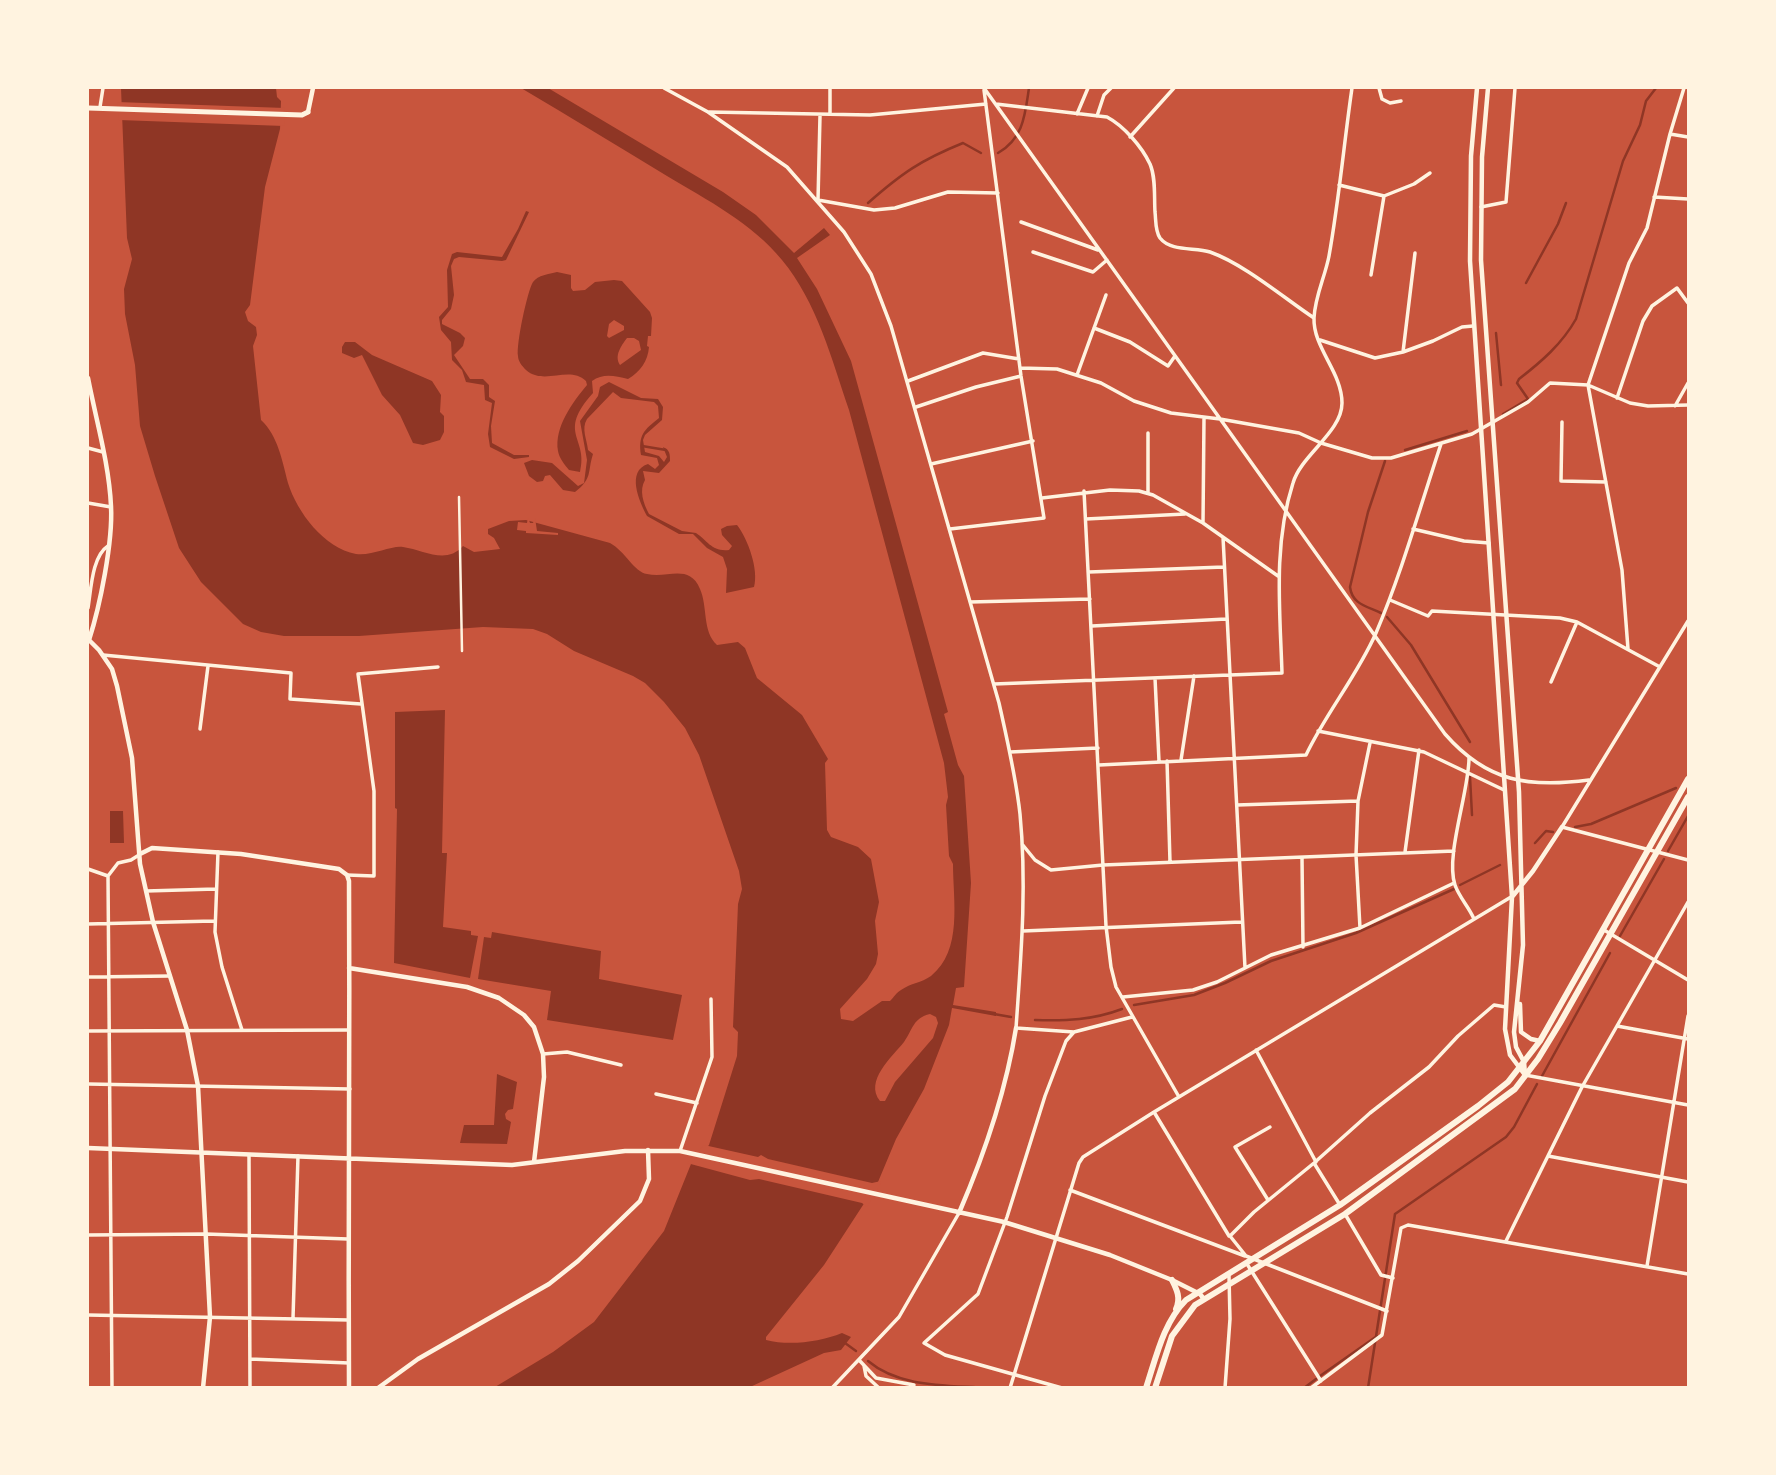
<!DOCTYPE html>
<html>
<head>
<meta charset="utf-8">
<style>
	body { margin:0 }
	#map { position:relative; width:1776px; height:1475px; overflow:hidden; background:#c8553d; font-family:"Crimson Pro",serif }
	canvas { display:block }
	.frame { position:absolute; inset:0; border:89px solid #fff3e0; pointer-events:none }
</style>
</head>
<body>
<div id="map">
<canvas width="1776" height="1475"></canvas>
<div class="frame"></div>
</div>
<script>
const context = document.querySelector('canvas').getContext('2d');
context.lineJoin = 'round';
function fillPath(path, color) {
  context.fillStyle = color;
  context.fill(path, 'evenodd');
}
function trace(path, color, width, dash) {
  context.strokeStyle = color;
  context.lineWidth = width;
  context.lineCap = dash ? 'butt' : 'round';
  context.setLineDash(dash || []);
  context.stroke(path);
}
fillPath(new Path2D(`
	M121 88H276L277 97 281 101 280 129 265 187 250 305 245 312 248 321 256 327 257 335 253 346 261 420C278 436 282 460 288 483 297 512 324 548 356 554 373 556 392 545 403 547 424 550 446 565 463 546L474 552 500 549 494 538 488 534V529L509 521 526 520 610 543C625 551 634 572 647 574 667 579 689 563 700 589 708 607 702 631 717 645L738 642 745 648 757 678 802 715 828 759 825 763 827 830 831 837 858 847 871 859 879 902 875 921 878 954 876 964 867 979 840 1009 841 1019 853 1021 882 1001H890C894 997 897 992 901 990 911 983 921 983 931 976 963 950 953 901 953 864L949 856 946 805 948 797 944 763 849 410C832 360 817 302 782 260 752 223 707 200 667 176 618 146 570 117 521 88H548L723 192 756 215 794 253 824 228 830 235 797 258 817 289 851 361 948 712 944 714 958 765 964 776 971 883 964 987 956 988 953 1005 996 1012V1016L952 1008 949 1025 924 1089 896 1139 878 1182 824 1265 766 1337V1340C789 1346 820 1342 842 1333L851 1337 841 1350 824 1353 750 1387H495L553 1352 594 1322 664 1231 691 1164 709 1145 737 1056 738 1032 733 1027 738 904 742 889 739 871 699 755 685 728 664 702 645 683 633 676 574 651 547 634 533 629 483 627 359 636H284L261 632 243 624 201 582 179 548 155 476 140 426 135 365 125 314 124 289 132 259 127 238ZM930 1014 936 1017 938 1023 933 1038 895 1082 885 1101H880C864 1081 892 1057 904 1042 913 1029 913 1018 930 1014Z
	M526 211 529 212 506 260 502 261 459 257 454 259 451 266 454 295 451 309 442 320V324L460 333 465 338 463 346 454 355 470 379H483L489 385V397L495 401 491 426 492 443 514 455H529V457L514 459 490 447 488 434 492 403 485 400 484 385 466 382 462 370 452 360 451 342 441 330 439 317 448 307 447 270 452 254 457 252 502 257 518 229Z
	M557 272 571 275V288L573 291 585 290 595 282 614 280 622 281 650 312 652 318 651 336H648L647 346 649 347C648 361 640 372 628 379 615 376 603 373 592 381L593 393C556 434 589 437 580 472L569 470C565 465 559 458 558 451 554 427 573 402 587 385L586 381C569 365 544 386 526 370 522 366 518 361 518 356 516 345 527 292 533 282 538 275 549 274 557 272ZM614 320 624 326V330L609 338 607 336 609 324ZM627 338H634L639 341 641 350 620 365C614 356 621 346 627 338Z
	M345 342H355L372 355 432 381 441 395 440 412 444 416V432L440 440 423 445 413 443 400 415 382 395 362 355 354 358 342 353V347Z
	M609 382 641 398 658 399 663 407 662 420 645 435 643 440 645 452 659 456 664 462 667 457 663 447C670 450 670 454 670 461L659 473 643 471 645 480C639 490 643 503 649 514L682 531 696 533C708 541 712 552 729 550L732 546 722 535 721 529 727 526 737 525C748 539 759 570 754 587L726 593 727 569 723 557 707 548 693 534H679L647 516C639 501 626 471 648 464L655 469 659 465 657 458 641 455C638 435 644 430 659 418L658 406 654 402 621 398 613 392 587 419C581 429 587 439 588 450L593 454C587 473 593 478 575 492L563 490 550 475 545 476 543 481 537 482 529 476 524 463 532 460 552 463 578 486 584 483 587 460 580 421 598 396 600 387Z
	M445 710 442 853H447L443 927 471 931V935L478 936 470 978 394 963 397 809 395 808V712Z
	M110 811H123L124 843H110Z
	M492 932 601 951 599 979 682 995 673 1040 547 1020 551 991 478 979 484 937 491 938Z
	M497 1074 517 1082 513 1109 508 1110 505 1114 506 1119 511 1122 507 1144 460 1143 464 1125H494Z`), '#8f3625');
fillPath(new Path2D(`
	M117 102 285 108 284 126 119 120Z
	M528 517 530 523H533L535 518 537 531 558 533V535L526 533V531L517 530 518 522 527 523Z
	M704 1145 758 1157 761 1155 768 1159 872 1183 881 1181V1183L867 1207 862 1203 759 1179 750 1180 687 1163Z`), '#c8553d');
trace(new Path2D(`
	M998 153C1024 138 1025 114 1029 88
	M868 203C902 173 921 160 963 143L981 153
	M1526 283 1558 224 1566 203
	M1496 333 1501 385
	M1503 414 1528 399 1517 383 1519 379C1541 362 1562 344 1576 319L1623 161 1640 125 1646 101 1656 88
	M642 446 666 450
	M1405 450 1467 431
	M1381 613C1366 606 1352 604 1350 587L1368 512 1385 461
	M1387 617 1411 645 1470 742
	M1470 777 1472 815
	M1575 827 1591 824 1676 788
	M1535 843 1546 831 1553 832
	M1668 851 1688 816
	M1460 885 1500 865
	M1620 936 1664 859
	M1134 1005 1194 995 1225 983 1271 961 1356 933 1454 889
	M994 1014 1011 1017
	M1035 1020C1066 1021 1093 1020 1122 1009
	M1542 1076 1610 953
	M845 1343 856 1351
	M868 1361C900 1388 948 1385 987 1388
	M1320 1376 1377 1336
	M1304 1388 1316 1379
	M1368 1388 1395 1214 1506 1137 1514 1127 1537 1084`), '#8f3625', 2.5);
trace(new Path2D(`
	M459 497 462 651`), '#fff3e0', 2.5);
trace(new Path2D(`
	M664 88 708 112 787 167 844 232 871 274 891 326 999 703C1007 739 1016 777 1020 814 1027 886 1021 957 1016 1028L1074 1032 1132 1017
	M984 88 1445 734C1487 782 1528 788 1589 780
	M1379 88 1382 99 1390 103 1401 101
	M996 104 1107 117C1124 126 1142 147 1150 164 1156 178 1154 197 1155 212 1156 220 1155 231 1160 238 1171 252 1195 247 1210 252 1244 264 1284 298 1314 318
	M100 107 103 88
	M709 112 870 115 986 104
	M830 114V88
	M1077 114 1088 88
	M820 116 818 200 874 210 895 208 948 192 998 193
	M1097 116 1104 95 1111 88
	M1670 134 1688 137
	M1130 137 1174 88
	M1339 185 1384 196 1414 184 1430 173
	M1654 197 1688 199
	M1481 207 1506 202 1515 88
	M1021 222 1098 250
	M1033 252 1093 272 1107 260
	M1371 275 1384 196
	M1094 328 1130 342 1168 366 1175 356
	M1320 340 1375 358 1403 352 1433 341 1462 327 1473 326
	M1403 352 1415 253
	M1020 368 1057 369 1101 383 1134 401 1171 413 1220 419 1299 433 1321 443 1372 458H1391L1472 434 1528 402 1550 383 1588 385 1630 403 1648 406 1688 405
	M1077 375 1106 295
	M908 381 983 353 1019 359
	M1617 398 1643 321 1652 306 1677 288 1688 303
	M1675 406 1688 383
	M916 407 976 387 1021 376
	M1562 422 1561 481 1606 482
	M88 448 103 452
	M931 464 1033 441
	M1084 491 1106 926 1111 967 1116 987 1179 1097
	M1148 493V433
	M1042 498 1110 490 1139 491 1153 495 1203 523 1278 576
	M88 503 111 507
	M1086 519 1185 514
	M1203 523 1204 418
	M950 529 1044 518 1021 376 984 90
	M1413 529 1464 541 1489 543
	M1223 537 1245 968
	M1089 572 1224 567
	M1390 600 1428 616 1432 611 1560 618 1577 622 1660 667
	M970 602 1090 599
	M88 608C91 590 92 556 108 546
	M1688 621 1562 827 1688 860
	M1092 626 1226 619
	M1628 649 1622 570 1588 385 1629 263 1647 228 1670 134 1684 88
	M103 655 291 673 290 699 361 704
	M1155 678 1159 761
	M1551 682 1577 622
	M994 684 1282 673C1280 610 1273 545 1293 483 1301 455 1342 432 1342 403 1342 372 1313 348 1314 318 1315 296 1325 277 1329 256 1339 200 1344 143 1352 88
	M200 729 208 666
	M1318 731 1424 752 1504 790
	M1010 752 1098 748
	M1469 758C1469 792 1445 856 1455 885 1459 897 1469 907 1474 919
	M1181 760 1194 676
	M1167 761 1170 862
	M1099 765 1306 755C1326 713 1357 676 1376 633 1402 572 1420 507 1441 444
	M1237 805 1358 801
	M1022 844 1035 860 1051 870 1103 865 1454 851
	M218 852 215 932 222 967 242 1030
	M1405 852 1419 750
	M1302 858 1303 947
	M88 869 108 876
	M347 875 374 876V791L358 674 438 667
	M146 891 216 889
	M88 924 214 921
	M1360 928 1356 855 1358 801 1370 743
	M1604 930 1688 980
	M1023 931 1241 922
	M88 977 170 976
	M1123 997 1193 990 1217 982 1271 955 1360 928 1454 883
	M1617 1026 1688 1039
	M88 1031 349 1030
	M1256 1050 1316 1162
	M543 1054 567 1052 621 1065
	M1525 1075 1688 1105
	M88 1084 350 1089
	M656 1094 697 1103
	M1154 1112 1229 1236
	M680 1151 712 1057 711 999
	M249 1155 250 1388
	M1548 1156 1688 1182
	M1314 1163 1340 1205
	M1070 1190 1245 1256
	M1268 1200 1235 1147 1270 1127
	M1345 1214 1381 1275 1393 1278
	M88 1235 206 1234 348 1239
	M1506 1241 1582 1087 1688 902
	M1247 1264 1321 1381
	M1647 1266 1688 1016
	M1387 1311 1246 1256 1230 1236 1254 1212 1314 1163 1370 1113 1429 1067 1458 1036 1494 1005 1506 1007
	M88 1315 349 1320
	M293 1318 298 1156
	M250 1359 349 1363
	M859 1360 876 1378 914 1385
	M864 1366 866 1376 879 1388
	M112 1388 108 876 118 863 131 860 139 855
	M832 1388 899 1317 959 1213
	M1010 1388 1079 1163 1083 1157 1154 1112 1511 897
	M1062 1388 945 1355 924 1343 978 1294 1007 1217 1045 1096 1066 1041 1074 1032
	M1225 1388 1230 1319 1229 1276
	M1311 1388 1382 1335 1401 1228 1408 1225 1688 1274`), '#fff3e0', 3.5);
trace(new Path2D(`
	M1477 88 1471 156 1470 261 1512 897 1505 1029 1510 1055 1525 1075
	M1488 88 1482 157 1481 260 1519 792 1523 945 1514 1032 1516 1047 1524 1062 1525 1074
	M308 112 313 88
	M88 378C96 420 109 463 111 506 113 542 100 606 89 640L99 650 112 669 117 686 132 758 140 864 153 922 187 1030 198 1086 210 1317 203 1388
	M140 854 152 848 241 854 339 869 347 875 349 881C350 1050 348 1219 349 1388
	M1512 897 1533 871 1562 827
	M349 968 467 987 499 998 524 1015 534 1027 543 1054 544 1077 534 1162
	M1520 1004 1521 1032 1531 1039 1540 1041
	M88 1148 512 1165 625 1151H680L1004 1222 1110 1255 1172 1280 1200 1294 1204 1299
	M959 1213C984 1155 1006 1091 1016 1028
	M378 1388 418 1359 549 1284 578 1261 640 1201 649 1179 648 1150`), '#fff3e0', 4.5);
trace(new Path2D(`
	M88 108 302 115 308 112`), '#fff3e0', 5);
trace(new Path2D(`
	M1172 1280C1177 1290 1181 1298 1176 1309
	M1146 1388C1156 1358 1163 1323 1186 1300L1340 1205 1478 1106 1508 1082 1540 1041 1688 779
	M1155 1388 1172 1336 1195 1305 1345 1214 1515 1089 1538 1059 1560 1023 1688 797`), '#fff3e0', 6);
</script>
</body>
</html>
